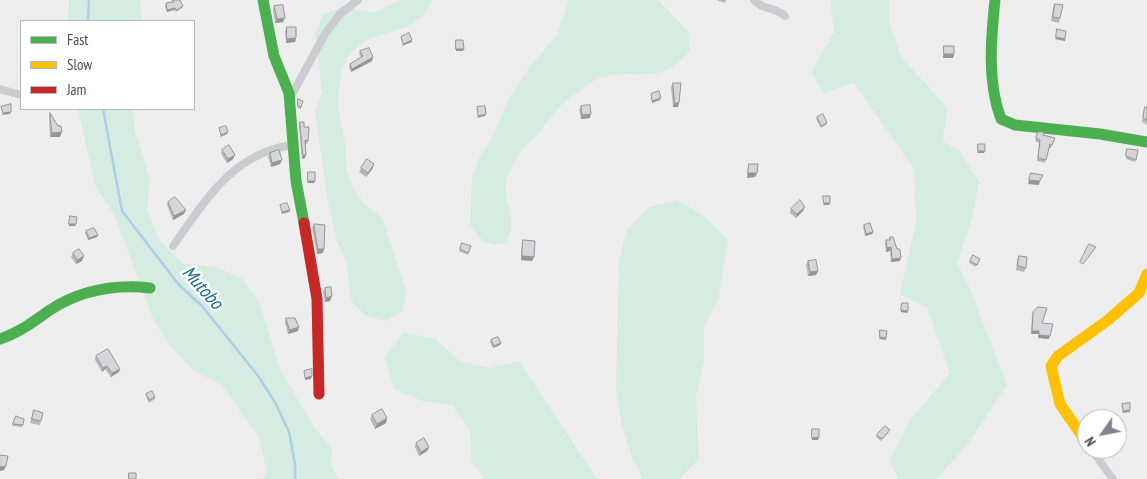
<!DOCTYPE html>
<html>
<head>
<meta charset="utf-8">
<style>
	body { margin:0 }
	#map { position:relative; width:1147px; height:479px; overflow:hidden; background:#efeeee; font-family:"PT Sans Narrow",sans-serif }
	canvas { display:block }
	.legend { position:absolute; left:20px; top:20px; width:175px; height:90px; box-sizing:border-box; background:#fff; border:1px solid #b5b8bd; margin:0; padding:6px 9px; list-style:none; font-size:15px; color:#474d59 }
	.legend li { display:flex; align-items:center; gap:10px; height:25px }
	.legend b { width:25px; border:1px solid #b5b8bd }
	.north { position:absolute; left:1077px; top:409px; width:50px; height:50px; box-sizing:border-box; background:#fff; border:1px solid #b5b8bd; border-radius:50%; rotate:237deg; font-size:14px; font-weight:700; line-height:20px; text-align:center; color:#474d59 }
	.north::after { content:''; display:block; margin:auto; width:18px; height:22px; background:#82858d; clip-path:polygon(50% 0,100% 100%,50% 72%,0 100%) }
</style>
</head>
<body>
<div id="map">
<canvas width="1147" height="479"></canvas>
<ul class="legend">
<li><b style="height:6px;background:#4caf50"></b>Fast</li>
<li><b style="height:6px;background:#ffc107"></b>Slow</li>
<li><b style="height:6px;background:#c62828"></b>Jam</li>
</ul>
<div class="north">N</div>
</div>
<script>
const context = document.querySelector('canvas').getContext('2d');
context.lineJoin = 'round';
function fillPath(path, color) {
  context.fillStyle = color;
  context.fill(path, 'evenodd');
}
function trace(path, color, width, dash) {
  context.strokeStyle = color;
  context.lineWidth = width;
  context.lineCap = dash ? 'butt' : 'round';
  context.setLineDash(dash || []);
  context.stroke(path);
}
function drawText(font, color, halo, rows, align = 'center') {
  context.font = font + ' "PT Sans Narrow",sans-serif';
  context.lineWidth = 5;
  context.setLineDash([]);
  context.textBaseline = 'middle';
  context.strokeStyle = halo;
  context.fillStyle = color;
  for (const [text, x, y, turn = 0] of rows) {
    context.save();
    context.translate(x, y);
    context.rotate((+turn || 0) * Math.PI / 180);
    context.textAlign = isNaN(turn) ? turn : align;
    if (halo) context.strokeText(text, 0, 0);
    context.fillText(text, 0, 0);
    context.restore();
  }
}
fillPath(new Path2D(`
	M69 0H140L142 21H68Z
	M401 0H433L424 15 407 27 368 39 352 51 342 68 339 88 338 107 346 148V167L353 187 365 205 382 217 406 291 403 311 385 321 365 315 351 301 346 261 337 242 328 202 315 112 322 92 315 34 323 15 342 7 373 13Z
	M569 0H658L688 31 690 51C656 89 641 66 600 78 594 80 589 84 584 88 562 102 554 112 539 133 534 139 527 143 523 149 517 158 507 172 506 183 503 206 520 216 506 242L494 245 483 241 470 225 472 178 479 158 492 138 508 100 530 66 557 35Z
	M830 0H889V22L901 57 948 108 942 141 960 151 979 182 972 219 957 263 970 289 1007 385 970 441 937 479H899L889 461 911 419 950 373 927 307 900 294 916 222 914 169 854 83 824 93 811 72 834 32Z
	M78 109H133L135 131 150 179 147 210 159 240 183 264 213 266 242 278 260 304 279 367 312 424 332 449 331 464 338 479H263L267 471 259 438 222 385 194 371 171 347 154 321 115 216 96 188Z
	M678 200 704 216 728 240 718 300 704 326V361L696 396 699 459 679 479H643L632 458 622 426 616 391 619 261 627 230 649 207Z
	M403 332 435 339 460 361 490 368 519 361 597 479H485L471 461 470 432 453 406 422 401 394 389 385 357Z`), '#d5ece2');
trace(new Path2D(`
	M88 21 89 0
	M103 109 122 211 179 285 202 306 259 377 276 404 289 432 295 464V479`), '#accfe7', 2.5);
trace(new Path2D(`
	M754 0C762 10 776 7 785 16
	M0 89 21 95
	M290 98 325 34 340 14 358 0
	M173 246C205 201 233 153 292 145
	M1091 449 1113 479`), '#cacccf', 8);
trace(new Path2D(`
	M263 0 274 56 289 93 296 181 304 223
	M995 0C991 38 987 83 1001 119L1015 125 1100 134 1147 142
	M0 339C19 333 34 321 50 310 81 290 114 284 150 288`), '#4caf50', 11);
trace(new Path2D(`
	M1087 443 1060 404 1051 366 1058 356 1108 320 1139 293 1147 274`), '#ffc107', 11);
trace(new Path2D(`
	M304 223 317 299 319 394`), '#c62828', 11);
fillPath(new Path2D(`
	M172 0H180L183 6 182 8 176 12 174 10 167 12 165 6 166 3 172 2Z
	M717 0H726L725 3Z
	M1055 4 1060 18 1059 23 1051 21 1053 8Z
	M274 6 283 22 275 23 273 10Z
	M287 27 296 38 295 42 286 43 285 31Z
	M944 46 954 54 953 58H943V50Z
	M360 51 373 57 372 61 351 72 349 68 350 64 361 57 359 54Z
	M673 83 678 107H673L671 87Z
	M298 99 303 101 301 109 298 108 297 101Z
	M581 106 590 118 581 119 579 110Z
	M1145 107H1147V125L1142 122Z
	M50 113 58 126 60 137H50L49 117Z
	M817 117 827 123 826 125 821 128 816 119Z
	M300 122 304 127 308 141 307 144H305L306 155 305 158 302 159 299 125Z
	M1038 132 1043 135 1055 138 1051 148H1049L1045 163 1037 161 1039 143 1035 141Z
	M1127 149 1138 150 1135 162 1126 159Z
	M222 150 233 159 227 163 221 154Z
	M270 153 282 160 280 164 271 167 268 157Z
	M749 164 757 173 755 177 747 178 748 168Z
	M361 168H373L366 177 359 172Z
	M168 202 184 214 173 220 167 205Z
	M791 209 803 211 796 218 790 213Z
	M314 224 323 253 317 254 312 228Z
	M864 225 873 232 872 234 865 236 863 227Z
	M86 231 97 237 88 240 85 233Z
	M890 237 900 261 891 262 890 251 886 252 885 244 886 240H889Z
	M523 240 534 257 532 261 521 260 522 244Z
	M462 243 471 246 468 255 459 251Z
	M73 253 82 261 76 264 71 257Z
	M1019 256 1026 268 1024 272 1016 270 1017 260Z
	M808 261 818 271 816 275 808 276 806 265Z
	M970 261H979L976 267 969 263Z
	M325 288 330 301 325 302 323 292Z
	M1033 312 1042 323 1049 339 1038 338V334H1031L1032 315Z
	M286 318 298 331 288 334 285 323Z
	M491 340 501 343 500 345 493 348 490 342Z
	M96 356 120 369 119 372 111 377 105 369 102 372 95 360Z
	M146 394 155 397V399L149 403 146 396Z
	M34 410 41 421 40 425 30 423Z
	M372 415 387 418 386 423 375 429 370 419Z
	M16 416 23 425 22 427 12 426Z
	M889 432 881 441 876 437 877 435Z
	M416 443 429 447 427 451 419 456 415 447Z`), '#b8b8ba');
fillPath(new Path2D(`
	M175 8 174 10 167 12V10Z
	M285 18 283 22 275 23 277 19Z
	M1056 37 1065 39V41L1055 39Z
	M296 38 295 42 286 43 287 39Z
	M412 40V42L402 46 403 44Z
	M456 49H464L463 51H456Z
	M944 54H954L953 58H943Z
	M373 57 372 61 351 72 352 69Z
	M661 98 660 100 652 103V101Z
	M675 103H679L678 107H673Z
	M11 112 10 114 2 115 3 113Z
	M486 114 485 116 477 118 478 116Z
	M591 114 590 118 581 119 582 115Z
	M62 132 60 137H50L52 133Z
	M228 132 227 134 220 137 221 135Z
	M978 151H985L984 153H977Z
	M235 155 233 159 227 163 228 159Z
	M303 155H306L305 158 302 159Z
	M282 160 280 164 271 167 272 163Z
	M374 164 373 168 366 177 368 173Z
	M748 173H757L755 177 747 178Z
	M1029 180 1040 181 1039 185 1028 184Z
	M308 181H315L314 183H307Z
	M824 203H830L829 205H823Z
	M805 207 803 211 796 218 797 214Z
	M186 210 184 214 173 220 174 216Z
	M290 210 289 212 281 214 282 212Z
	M69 224H76L75 226H69Z
	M873 232 872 234 865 236 866 234Z
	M98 235 97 237 88 240 89 238Z
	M891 247 890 251 886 252 887 248Z
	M318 249H324L323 253 317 254Z
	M84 256 82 261 76 264 77 260Z
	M522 256 534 257 532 261 521 260Z
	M901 258 900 261 891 262 892 259Z
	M818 271 816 275 808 276 810 272Z
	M332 296 330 301 325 302 326 298Z
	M901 310 908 311 907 313 901 312Z
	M299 327 298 331 288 334 290 330Z
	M1032 331H1039L1038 334H1031Z
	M1039 335 1050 336 1049 339 1038 338Z
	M880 337 886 338V340L879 339Z
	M501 343 500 345 493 348 494 346Z
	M107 366 105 369 102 372 103 368Z
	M120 369 119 372 111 377 112 373Z
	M312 376 311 379 305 380V378Z
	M1130 410V412L1122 413 1123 411Z
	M387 418 386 423 375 429 377 424Z
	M819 437 818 440H812V438Z
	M429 447 427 451 419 456 421 452Z
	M6 466 4 470 0 471V467Z`), '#969697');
const building = new Path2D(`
	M173 0H180L183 6 177 10 175 8 167 10 166 3 173 2Z
	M1055 4 1063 5 1060 18 1053 17Z
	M283 5 285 18 277 19 274 6Z
	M287 27H296V38L287 39Z
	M1057 29 1066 31 1065 39 1056 37Z
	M409 33 412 40 403 44 401 37Z
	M456 40H463L464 49H456Z
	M944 46H954V54H944Z
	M369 48 373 57 352 69 350 64 363 56 360 51Z
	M673 83H681L679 103H675Z
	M659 91 661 98 652 101 651 94Z
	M298 99 303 101 301 107 298 106Z
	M11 104V112L3 113 1 107Z
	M590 105 591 114 582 115 581 106Z
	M485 106 486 114 478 116 477 107Z
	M1145 107H1147V120L1143 118Z
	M50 113 58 126H61L62 132 52 133Z
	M823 114 827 123 821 126 817 117Z
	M300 122H304V127H309L308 141 305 140 306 155H303Z
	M226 126 228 132 221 135 219 128Z
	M1038 132H1044L1043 135 1055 138 1052 145 1050 144 1046 160 1038 158 1040 140 1036 138Z
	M978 144H985V151H978Z
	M229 145 235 155 228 159 222 150Z
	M1127 149 1138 150 1136 160 1126 156Z
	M279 150 282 160 272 163 270 153Z
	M367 159 374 164 368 173 361 168Z
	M749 164H758L757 173H748Z
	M308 172H315V181H308Z
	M1031 173 1043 175 1040 181 1029 180Z
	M823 196H830V203H824Z
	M175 197 186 210 174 216 168 202Z
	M800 200 805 207 797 214 791 209Z
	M287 203 290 210 282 212 280 205Z
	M70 216 77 217 76 224H69Z
	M870 223 873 232 866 234 864 225Z
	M314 224 325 225 324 249H318Z
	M94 228 98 235 89 238 86 231Z
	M890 237H893L897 249H900L901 258 892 259 891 247 887 248 886 240H890Z
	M523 240 535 241 534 257 522 256Z
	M462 243 471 246 468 253 460 249Z
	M1089 244 1096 247 1083 264 1080 262Z
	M79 249 84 256 77 260 73 253Z
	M973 255 980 259 977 265 970 261Z
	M1019 256 1027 257 1026 268 1018 266Z
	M816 260 818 271 810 272 808 261Z
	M331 287 332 296 326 298 325 288Z
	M902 303H908V311L901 310Z
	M1038 307 1047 308 1042 323 1053 324 1050 336 1039 335V331H1032L1033 312Z
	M286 318H295L299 327 290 330Z
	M880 330 887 331 886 338 880 337Z
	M498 337 501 343 494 346 491 340Z
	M108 349 120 369 112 373 107 366 103 368 96 356Z
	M312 369V376L305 378 304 371Z
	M152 391 155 397 149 400 146 394Z
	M1130 403V410L1123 411 1122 404Z
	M382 409 387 418 377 424 372 415Z
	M34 410 43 413 41 421 32 419Z
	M16 416 24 419 23 425 13 424Z
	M885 426 890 430 882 439 877 435Z
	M812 429H819V437L812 438Z
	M424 438 429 447 421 452 416 443Z
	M0 455 8 456 6 466 0 467Z
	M129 473H136V479H129Z`);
fillPath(building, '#d6d6d8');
trace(building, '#969697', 1);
drawText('italic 19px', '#18669b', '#fff', [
	["Mutobo",202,288,48]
]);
</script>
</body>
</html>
